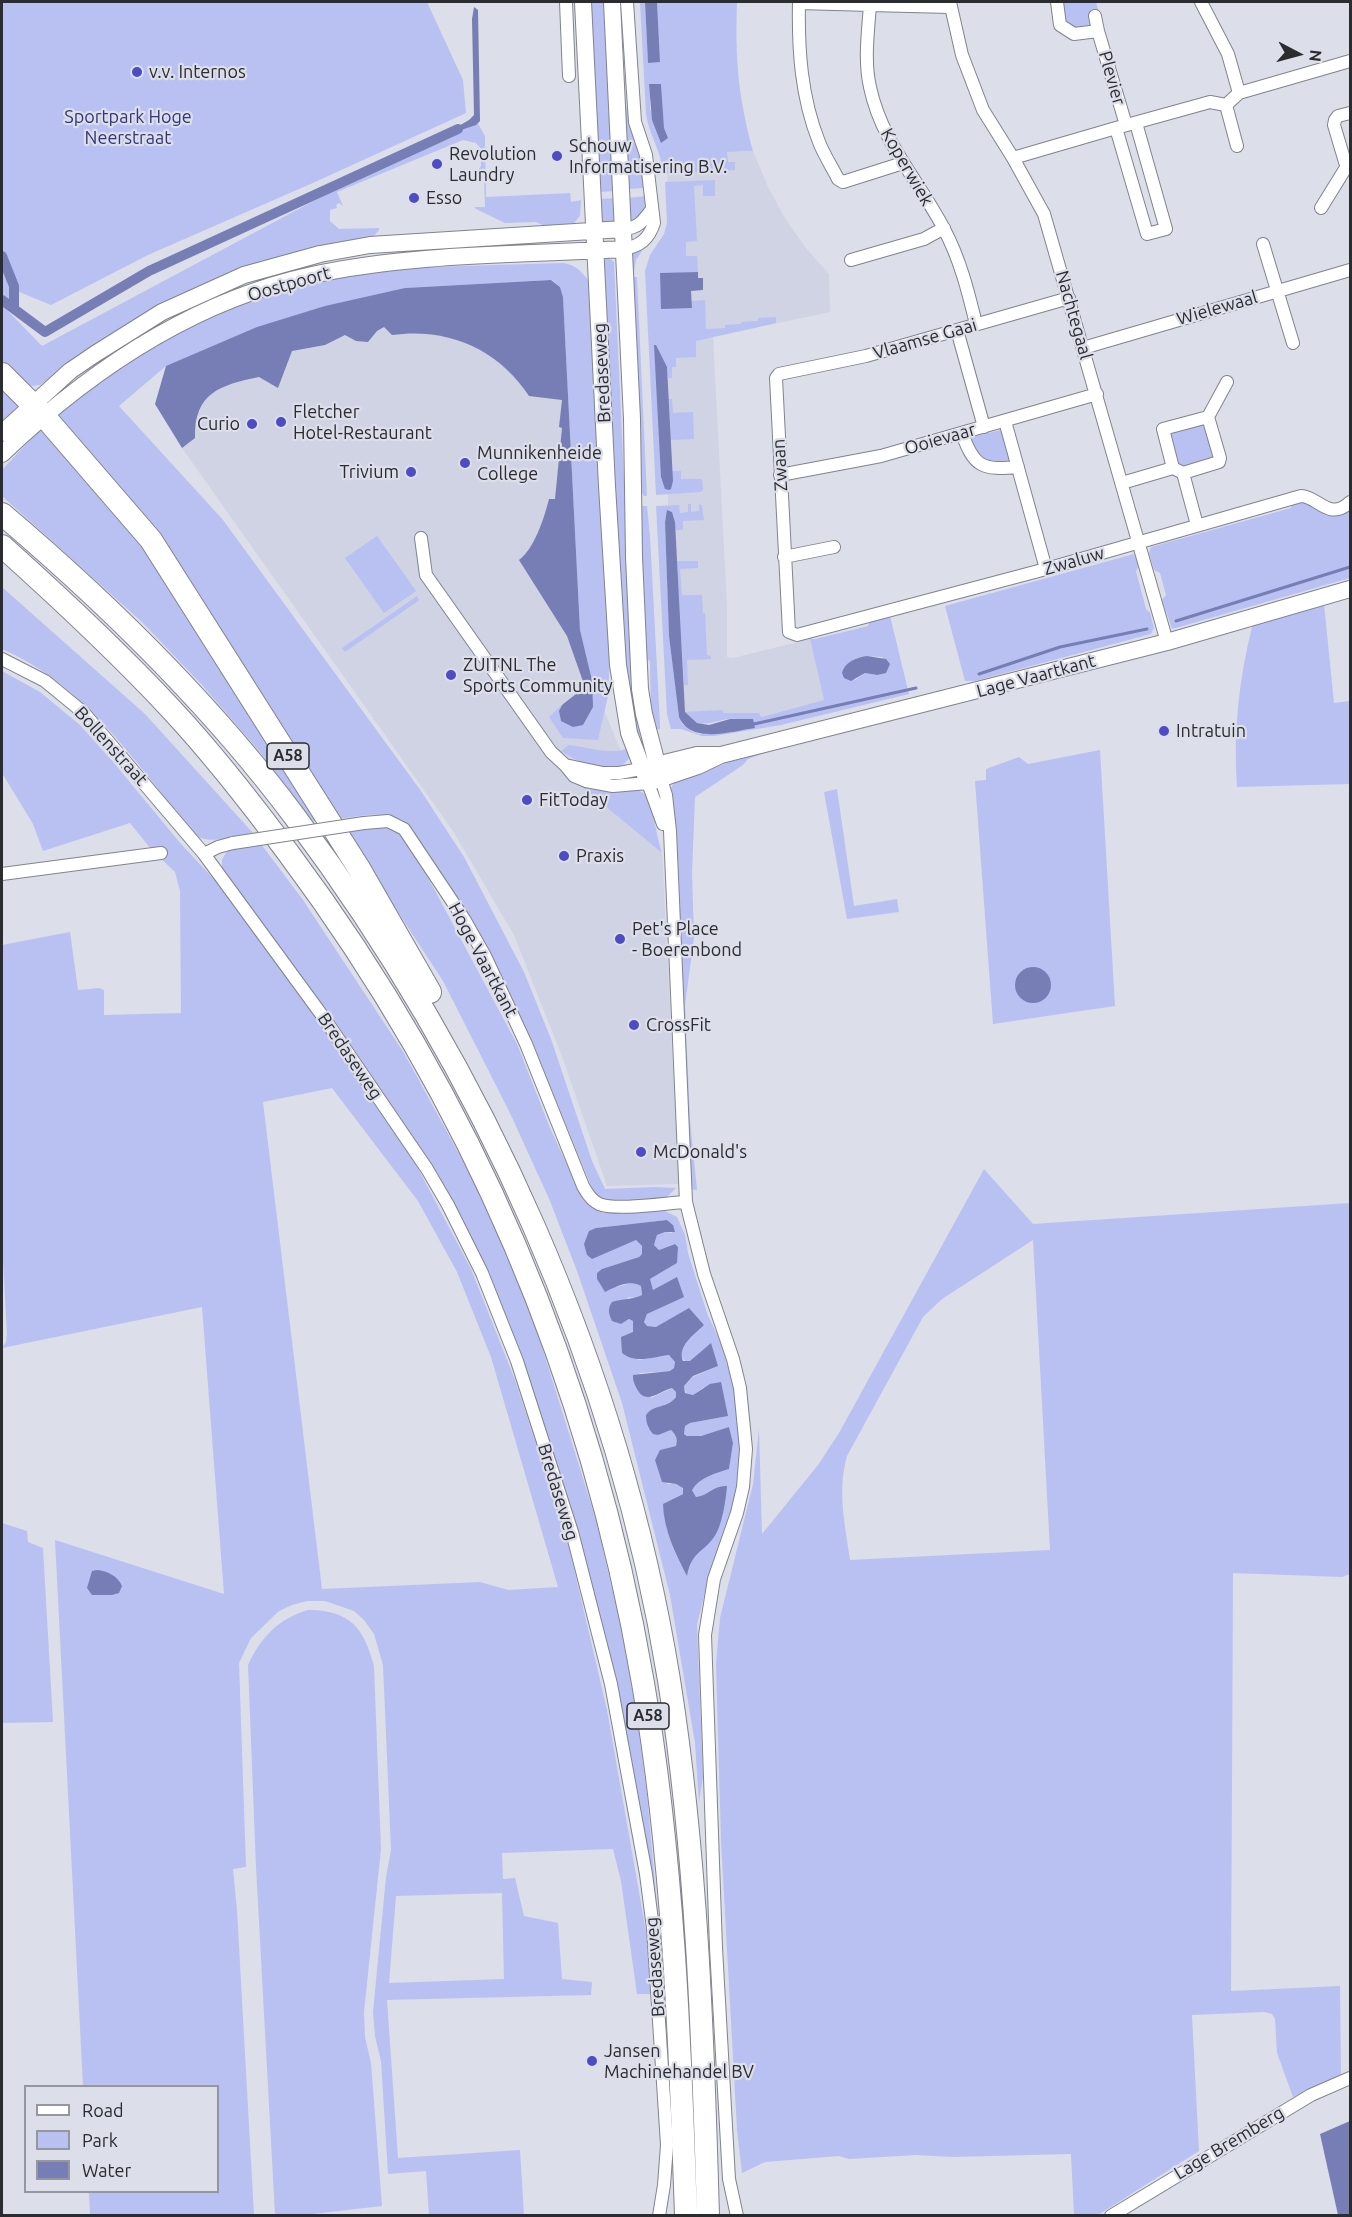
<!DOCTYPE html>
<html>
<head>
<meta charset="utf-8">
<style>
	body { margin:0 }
	#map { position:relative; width:1352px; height:2217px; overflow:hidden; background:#dcdee9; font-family:Ubuntu,sans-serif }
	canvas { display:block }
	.frame { position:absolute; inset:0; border:3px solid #2b2c30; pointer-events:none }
	.legend { position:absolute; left:24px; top:2085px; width:195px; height:108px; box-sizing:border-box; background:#dcdee9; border:2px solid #95979f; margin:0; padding:8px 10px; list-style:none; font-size:18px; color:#2b2c30 }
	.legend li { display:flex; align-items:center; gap:12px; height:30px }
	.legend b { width:30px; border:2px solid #95979f }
	.north { position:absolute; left:1268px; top:24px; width:60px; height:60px; -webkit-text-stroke:4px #dcdee9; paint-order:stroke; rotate:96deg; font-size:16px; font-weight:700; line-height:24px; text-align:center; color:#2b2c30 }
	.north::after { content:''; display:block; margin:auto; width:21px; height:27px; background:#2b2c30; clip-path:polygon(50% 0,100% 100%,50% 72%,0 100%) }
</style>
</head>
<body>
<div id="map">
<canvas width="1352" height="2217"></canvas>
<div class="frame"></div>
<ul class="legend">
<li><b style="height:8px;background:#fff"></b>Road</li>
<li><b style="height:16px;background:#b9c1f2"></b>Park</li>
<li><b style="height:16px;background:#767eb5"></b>Water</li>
</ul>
<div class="north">N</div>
</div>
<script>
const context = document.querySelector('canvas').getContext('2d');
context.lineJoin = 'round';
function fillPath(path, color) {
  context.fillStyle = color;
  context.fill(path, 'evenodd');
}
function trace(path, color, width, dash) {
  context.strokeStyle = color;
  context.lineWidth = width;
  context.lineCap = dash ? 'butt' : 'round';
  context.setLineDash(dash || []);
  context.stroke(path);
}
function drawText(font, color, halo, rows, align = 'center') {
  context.font = font + ' Ubuntu,sans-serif';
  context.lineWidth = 4.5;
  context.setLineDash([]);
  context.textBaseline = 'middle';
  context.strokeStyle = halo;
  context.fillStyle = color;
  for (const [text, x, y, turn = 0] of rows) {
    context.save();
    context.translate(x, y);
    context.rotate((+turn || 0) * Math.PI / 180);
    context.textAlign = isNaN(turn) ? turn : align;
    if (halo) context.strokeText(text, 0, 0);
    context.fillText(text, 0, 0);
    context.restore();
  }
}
fillPath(new Path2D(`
	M651 2H727L737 152 753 151 768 187 786 220 806 248 829 274 830 312 713 337 727 607V657L733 658 810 639 824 700 760 717 684 718 675 644 661 355 656 345 670 236 666 144 659 128Z
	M557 305 579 650 662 850 679 1184 607 1186 563 1059 514 935 453 831 182 448 155 404 377 312Z`), '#cfd3e4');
fillPath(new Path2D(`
	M2 2H427L463 80 466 113 315 182 148 255 51 305 12 289 10 303 2 300Z
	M590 2H607L616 191 598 192Z
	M640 2H645L648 62H660L657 2H737C735 59 738 96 753 151L727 152 728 162H735V170L663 174C662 152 649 135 646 114ZM650 84H661L664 128 668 138 650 109Z
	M1060 2H1096L1099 13 1094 28 1087 30 1065 27Z
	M624 95 630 127 640 150 644 188 629 189Z
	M476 120 485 136 486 197 570 193 571 202 581 200 580 216 575 222 570 226 549 228 536 222 505 223 476 209 474 207H485L484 179H472L481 166V149L476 143 463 140 337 192 343 206 339 203 336 205 337 208 330 210V221L339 229 379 228V230L373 237 316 249 78 359 40 385 31 386 23 382 2 365V305L42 346 336 189 458 133Z
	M715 180V196H703V185L694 186 697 241 686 242V256H697L698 272 660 274 692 308V301L705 300 706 329 725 328V325L741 324V322L758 321V318L776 317V323L696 341V357L676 358V367H672V378H668L667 367 665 489H671L672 471H681V479H702L703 490 700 492 656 495 645 271 650 255 664 234 667 223 665 182Z
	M646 196 644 213 630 225 628 198Z
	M616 198V224H601L599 199Z
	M652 236 636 260 633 277H637L647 496H644L640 490 632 252Z
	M609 258 614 262 633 676 644 733 636 736 625 666 619 544 612 480 604 259Z
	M563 263C576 265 581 271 589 281L611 633 608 696 598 740 563 738 549 717 562 705 559 711 561 721 592 680 580 630 563 297 560 287 552 280 405 288 166 366 119 406 223 520 421 791 464 857 524 972 551 1039 592 1161 605 1189 654 1187 676 1188 666 1198 617 1203 600 1199 594 1193 530 1037 465 915 407 824C388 809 361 816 339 819L64 435 58 414 119 365 191 324 287 287 357 274 427 267Z
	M2 381 25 404 2 428Z
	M669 399H672L673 413 693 412 694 439 671 440Z
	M1206 424 1217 460 1186 469 1176 461 1169 434Z
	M41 428 134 526 321 822 313 821 259 751 202 685 143 623 2 496V470Z
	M1005 429 1014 464C986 465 980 465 968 438Z
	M1305 499 1350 506V578L1172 629 1162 600 1166 595 1160 573 1154 570 1149 553 1151 547 1291 508 1292 503Z
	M688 504H691V512L699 511V504L702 506 704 520 683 521V530H675L674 518 671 510 665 519 669 636 679 717 682 724 693 732 700 734 755 728C749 725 742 721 736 719 723 717 711 726 697 723L685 712 723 710V713H759L761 717 824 700 810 639H815L868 626 870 621 890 616 909 694 781 725 714 736H702L681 729H671L667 714 656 506 679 505 680 513 688 512ZM863 656 883 657 876 675 865 673 855 680 846 667 855 659Z
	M642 506H647L650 536 660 724V729L655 730 651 718 650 661 645 658 641 549Z
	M377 536 416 591 384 613 345 558Z
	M1134 554 1139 566 1136 571 1146 609 1150 613 1154 628 1151 634 975 681H965L945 606Z
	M677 561H698V568L680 569 682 595H702L703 613H705L707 655 711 656V659L687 660 688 685H684Z
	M2 587 145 714 253 833C234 836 210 846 193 834 138 765 86 685 2 649Z
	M417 596 419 600 418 601 345 652 342 648Z
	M1324 604 1334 703 1350 701V784L1237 787C1233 731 1239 678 1253 623Z
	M2 671 40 692 80 725 114 763 181 844 226 892 317 1017 413 1159 471 1269 515 1380 565 1530 607 1710 651 1960 652 1994H637L621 1881 613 1849 502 1853 503 1879 515 1878 524 1916 558 1923 562 1979 592 1982 591 1995 387 2000 398 2158 520 2150 524 2215H429L426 2171 388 2174 381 2061 375 2036 373 2012 386 1877 391 1850 383 1665 374 1634 364 1620 354 1611 325 1601H307L292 1605 279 1611 251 1638 239 1663 246 1867 233 1869 237 1910 254 2215H90L89 2192H218V2086H83L55 1540 224 1594 202 1307 2 1348 6 1342 7 1334 2 1242V945L70 932 78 990 99 988 104 990V1015L181 1013 180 891 175 872 151 849 130 823 43 851 33 824 2 773ZM332 1088 418 1201 457 1272 491 1357 558 1587 508 1590 480 1582 322 1589 263 1102ZM502 1893 504 1979 389 1983 396 1896Z
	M569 745C588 747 608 755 626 749L629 758C614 780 578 762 561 751Z
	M760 750 768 752 748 759 743 765 695 797 692 873 694 938 685 1005 690 1120 697 1190 689 1189 669 792 673 784 682 775 711 769Z
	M1100 750 1115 1006 993 1024 975 781 986 780V769L1019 757 1028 764ZM1030 967 1043 970 1050 991 1044 999 1015 983 1021 971Z
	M581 786 615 792 637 789 649 797 661 852Z
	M837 789 854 906 897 899 899 912 847 919 824 792Z
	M376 826C393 827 401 833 411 846L517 1044 550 1128 584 1201 594 1209 603 1213 665 1211 677 1217 685 1235 688 1253 707 1313 722 1346 736 1396 742 1447 737 1504 706 1588 697 1625 703 1777 699 1802 695 1743 670 1595 622 1403 577 1271 550 1201 510 1113 443 981 345 831ZM667 1220 673 1225 672 1233 665 1232 657 1235 654 1245 659 1250 674 1244 678 1247 672 1266 650 1279 653 1290 656 1289 662 1307 647 1314 644 1322 647 1326 656 1327 694 1314 704 1325C695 1334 682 1343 681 1356L686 1362 718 1366 693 1377 684 1386 686 1393 693 1395 704 1387 727 1416 690 1423 685 1426 684 1434C696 1441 716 1431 729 1427L733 1443 729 1469C715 1473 700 1477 692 1490L696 1497 701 1496 721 1486 715 1536 693 1557 687 1575C674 1554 664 1529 664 1504L684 1493 682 1487 676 1484H667L660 1450 677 1446C677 1439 676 1435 671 1430L658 1435 648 1428 646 1415C657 1407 668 1406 676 1397V1392L672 1388 651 1398 639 1373 671 1371 674 1368 675 1362 670 1355 638 1360 633 1321 630 1319 620 1324 628 1297 638 1298 642 1295 641 1286C634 1280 624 1285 616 1287L608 1267 639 1257 642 1254V1246L636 1240 590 1258 596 1228Z
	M261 844 303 900 404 1053 476 1185 527 1299 596 1520 619 1618 636 1711 647 1794 660 1939 620 1707 577 1527 527 1376 482 1264 423 1153 327 1010 222 871V859L228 850Z
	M984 1169 1033 1224 1350 1203V1574L1342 1577 1233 1573 1231 1991 1340 1986 1341 2075 1293 2097 1277 2053 1275 2019 1272 2014 1264 2012 1192 2015 1199 2151 1098 2215H1074L1071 2154 952 2157 916 2155 849 2159 839 2156 765 2162 742 2173 737 2130 721 1841 716 1663 720 1618 753 1484 759 1429 762 1534 818 1465 839 1433ZM1033 1240 1050 1550 850 1560C845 1524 837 1491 847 1456L923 1317 942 1299Z
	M2 1523 27 1531 28 1542 43 1548 53 1722 2 1723Z
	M308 1610C350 1610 364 1628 374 1666L381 1849 364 2012 365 2037 371 2063 382 2206 304 2215H275L256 1867 248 1665C261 1637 278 1619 308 1610Z`), '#b9c1f2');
fillPath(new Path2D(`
	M645 2H657L660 62 648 63Z
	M474 7 478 10 480 121 476 125 458 131 457 127 469 120 474 115 472 19Z
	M649 84H661L664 128 668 138 661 143 652 120Z
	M698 272V278H703V290L691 291 692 308 661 309 660 273Z
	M551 280 560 287 563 297 580 630 592 680 593 707 583 725 573 727 561 721 559 711 562 705 585 687 567 636 519 560C534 549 544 519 549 499H555L562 428 559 427 562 400 529 396C499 350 449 327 392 335L384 327 377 331 368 342 356 341 345 335 325 345 292 351 278 388 259 377C220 385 194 393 195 438L182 448 155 404 166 366 257 327 325 306 405 288Z
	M654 345H656L667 367 673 481 671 489 669 490 665 489 661 477Z
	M667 510 672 512 675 522 685 712 697 723 709 725 730 719H753L755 728C732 731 691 745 679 717L669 636 665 522Z
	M867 656 886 659 890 664 886 673 877 675 865 673 851 681 844 678 842 673C844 663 856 657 867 656Z
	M1015 985a18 18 0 1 1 36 0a18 18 0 1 1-36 0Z
	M667 1220 673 1225 675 1232H665L657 1235 654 1245 659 1250 675 1244 678 1247 677 1263 650 1279 653 1290 677 1277 684 1297 647 1314 644 1322 647 1326 656 1327 689 1308 704 1325C694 1335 677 1346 683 1361H690L711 1343 718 1366 693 1376 684 1386 685 1393 693 1395 710 1384 721 1382 728 1416 690 1423 685 1426 684 1434 687 1436H701L729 1427 733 1443 729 1469C716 1473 700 1477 692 1490L696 1497C707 1496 714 1485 727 1486 726 1499 722 1527 714 1537 702 1554 692 1551 687 1576 675 1553 664 1531 663 1504L683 1494V1488L676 1484 662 1482 655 1460 660 1450 676 1446C678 1439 676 1435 671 1430L658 1435 653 1434C648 1428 646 1423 646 1415 655 1403 665 1410 676 1397V1392L672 1388C659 1391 646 1406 637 1389 634 1383 633 1381 633 1375L670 1371 674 1368 675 1362 669 1355C654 1357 635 1364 622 1353L621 1337 633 1332V1321L629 1319 621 1324 612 1321C609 1314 607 1309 612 1302 620 1299 636 1299 642 1295L641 1286C630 1279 615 1287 605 1292L597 1279V1273L602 1269 639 1257 642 1254V1246L636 1240 592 1259 587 1255 584 1244 589 1231 596 1228Z
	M97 1570C107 1571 118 1576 122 1586L119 1593 112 1595H92L87 1588 92 1571Z
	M1350 2121V2215H1338L1320 2134Z`), '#767eb5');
trace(new Path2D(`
	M1176 621 1350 567
	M979 674 1060 647 1147 629
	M754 724 916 688`), '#767eb5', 3);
trace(new Path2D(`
	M2 256 14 286V309
	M2 300 45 332 149 271 458 129`), '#767eb5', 10);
const street = new Path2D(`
	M566 2 569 76
	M799 2C798 49 801 97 819 142 824 155 832 167 838 179L843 182 903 163
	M950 2 962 55 983 110 1013 158 1044 214 1167 642
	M1057 2 1060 25 1074 34 1098 31 1126 125
	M1201 2 1228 54 1239 93
	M799 3 870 5
	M950 7 870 5C868 32 864 61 870 87 881 141 919 181 944 229 960 259 968 291 976 324
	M1095 16 1098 31
	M1226 105 1237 146
	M1350 113 1338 116 1335 120 1334 125 1345 162 1347 166 1350 167
	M1136 123 1166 229 1147 234 1116 128 1210 102 1226 105 1239 93 1350 61
	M1013 158 1116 128
	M1321 208 1347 166
	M623 229C639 228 643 221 652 209
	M1263 244 1293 343
	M624 249C640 246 649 239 654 223L646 155 635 122 627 2
	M851 260 924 239 944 228
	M1069 298 866 356 779 374 776 378 789 632 797 635 1046 569 1301 496C1318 496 1329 522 1350 502
	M957 330 984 427
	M1083 348 1350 270
	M1208 417 1227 382
	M1005 421 1046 569
	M962 433C974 468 983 470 1018 467
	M1173 468 1163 429 1208 417 1220 458 1219 462 1183 473
	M780 475 881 456 1097 394
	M1122 483 1173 468 1183 473 1197 525
	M421 538 426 575 551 752 565 765 574 776 586 781 613 786 648 783 663 824
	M784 557 834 547
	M2 659 45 681 84 713 204 854 324 1018 427 1169 448 1205 482 1273 517 1361 572 1532 611 1684 646 1874 653 1928 667 2145 664 2185 659 2216
	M565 765 603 773H619L641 769
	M661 779 666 795 670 831 686 1202 704 1274 733 1359 740 1388 746 1449 743 1487 737 1513 714 1579 705 1635 716 1948 729 2179 737 2216
	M364 823 388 821 404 829 464 919 485 956 526 1044 583 1186C587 1193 591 1200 599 1204 616 1211 666 1203 686 1202
	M204 854 218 847 233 843
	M2 874 161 853
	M1111 2216 1311 2095 1350 2078`);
const secondary = new Path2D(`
	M583 2 607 486 618 665 629 733 648 783 698 766 721 755 1167 642 1350 589
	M612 2 632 419 634 557 640 689 644 714 661 779
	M2 433 70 371 95 354 162 312 244 275 320 254 370 245 623 229
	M2 454C89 371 192 301 312 275 414 253 520 255 624 249
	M648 767 697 755H717`);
const highway = new Path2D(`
	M2 374 44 416 151 540 360 870 430 992
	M2 514C107 603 212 706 295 817 484 1070 618 1367 669 1680 697 1857 703 2037 708 2216
	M2 546C60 598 117 651 171 709 213 754 252 804 289 854 473 1101 591 1379 643 1683 673 1856 680 2040 686 2216`);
trace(street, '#81838d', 14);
trace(secondary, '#81838d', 18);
trace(highway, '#81838d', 24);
trace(street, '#fff', 12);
trace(secondary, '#fff', 16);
trace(highway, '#fff', 22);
const streetBridge = new Path2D(`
	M233 843 364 823`);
trace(streetBridge, '#81838d', 14, []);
trace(streetBridge, '#fff', 12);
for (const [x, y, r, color] of [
	[137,72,6,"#4d4cc3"],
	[557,156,6,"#4d4cc3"],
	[437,164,6,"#4d4cc3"],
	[414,198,6,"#4d4cc3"],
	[281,422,6,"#4d4cc3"],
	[252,424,6,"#4d4cc3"],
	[465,463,6,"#4d4cc3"],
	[411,472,6,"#4d4cc3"],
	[451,675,6,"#4d4cc3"],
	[1164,731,6,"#4d4cc3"],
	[527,800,6,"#4d4cc3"],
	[564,856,6,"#4d4cc3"],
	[620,939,6,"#4d4cc3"],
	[634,1025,6,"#4d4cc3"],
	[641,1152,6,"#4d4cc3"],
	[592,2061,6,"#4d4cc3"]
]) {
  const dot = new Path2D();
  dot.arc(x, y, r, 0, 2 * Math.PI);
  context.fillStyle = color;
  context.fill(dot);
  trace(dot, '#dcdee9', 2);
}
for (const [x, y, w] of [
	[288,756,42],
	[648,1716,42]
]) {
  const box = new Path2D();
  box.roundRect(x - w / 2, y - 13, w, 26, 4.5);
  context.fillStyle = '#dcdee9';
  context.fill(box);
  trace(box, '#2b2c30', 1.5);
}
drawText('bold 16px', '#2b2c30', null, [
	["A58",288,756],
	["A58",648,1716]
]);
drawText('18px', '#2b2c30', '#dcdee9', [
	["v.v. Internos",149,72],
	["Schouw",569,146],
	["Informatisering B.V.",569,167],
	["Revolution",449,154],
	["Laundry",449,175],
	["Esso",426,198],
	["Fletcher",293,412],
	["Hotel-Restaurant",293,433],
	["Curio",240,424,"right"],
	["Munnikenheide",477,453],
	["College",477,474],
	["Trivium",399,472,"right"],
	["ZUITNL The",463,665],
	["Sports Community",463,686],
	["Intratuin",1176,731],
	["FitToday",539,800],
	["Praxis",576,856],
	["Pet's Place",632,929],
	["- Boerenbond",632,950],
	["CrossFit",646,1025],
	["McDonald's",653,1152],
	["Jansen",604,2051],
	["Machinehandel BV",604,2072]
], 'left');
drawText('18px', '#2b2c30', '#dcdee9', [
	["Plevier",1112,78,74],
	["Koperwiek",907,167,60],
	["Oostpoort",289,284,-16],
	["Wielewaal",1217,308,-16],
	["Nachtegaal",1074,315,74],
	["Vlaamse Gaai",925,339,-16],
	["Bredaseweg",602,373,-93],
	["Ooievaar",940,439,-16],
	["Zwaan",780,465,-93],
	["Zwaluw",1074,561,-16],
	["Lage Vaartkant",1036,676,-15],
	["Bollenstraat",111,746,48],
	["Hoge Vaartkant",483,960,62],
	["Bredaseweg",350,1056,56],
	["Bredaseweg",558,1492,73],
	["Bredaseweg",655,1967,-94],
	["Lage Bremberg",1229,2143,-31]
]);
drawText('18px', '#33367a', '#dcdee9', [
	["Sportpark Hoge",128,117],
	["Neerstraat",128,138]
]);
</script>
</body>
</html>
